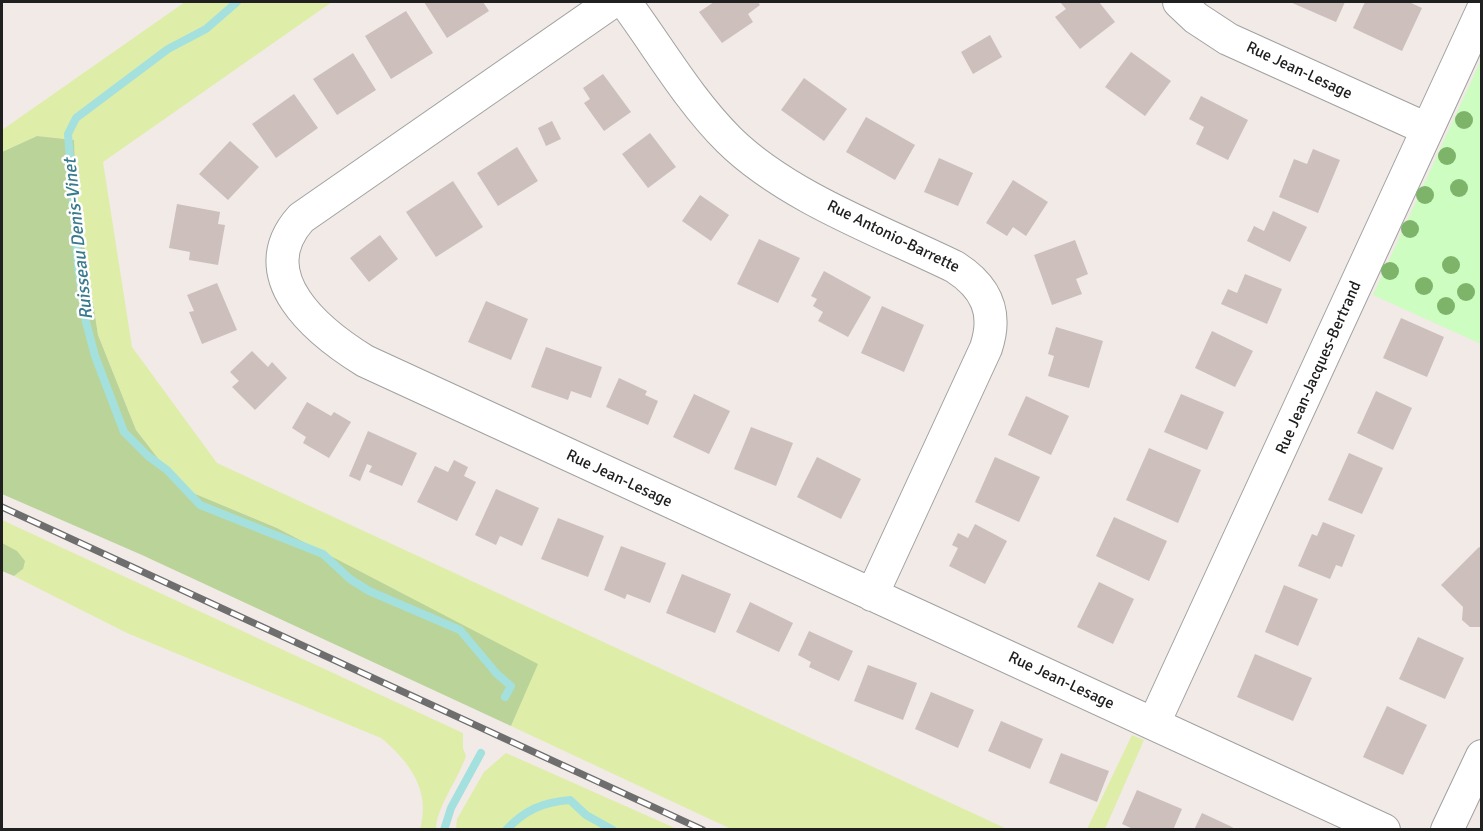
<!DOCTYPE html>
<html>
<head>
<meta charset="utf-8">
<style>
	body { margin:0 }
	#map { position:relative; width:1483px; height:831px; overflow:hidden; background:#f1eae6; font-family:Signika,sans-serif }
	canvas { display:block }
	.frame { position:absolute; inset:0; border:3px solid #202020; pointer-events:none }
</style>
</head>
<body>
<div id="map">
<canvas width="1483" height="831"></canvas>
<div class="frame"></div>
</div>
<script>
const context = document.querySelector('canvas').getContext('2d');
context.lineJoin = 'round';
function fillPath(path, color) {
  context.fillStyle = color;
  context.fill(path, 'evenodd');
}
function trace(path, color, width, dash) {
  context.strokeStyle = color;
  context.lineWidth = width;
  context.lineCap = dash ? 'butt' : 'round';
  context.setLineDash(dash || []);
  context.stroke(path);
}
function drawText(font, color, halo, rows, align = 'center') {
  context.font = font + ' Signika,sans-serif';
  context.lineWidth = 5;
  context.setLineDash([]);
  context.textBaseline = 'middle';
  context.strokeStyle = halo;
  context.fillStyle = color;
  for (const [text, x, y, turn = 0] of rows) {
    context.save();
    context.translate(x, y);
    context.rotate((+turn || 0) * Math.PI / 180);
    context.textAlign = isNaN(turn) ? turn : align;
    if (halo) context.strokeText(text, 0, 0);
    context.fillText(text, 0, 0);
    context.restore();
  }
}
fillPath(new Path2D(`
	M185 2H332L103 162 132 347 217 463 1007 829H731L511 726 537 664 277 528 181 488 136 430 98 335 76 192 74 140 37 136 2 152V130Z
	M2 520 463 733V748L466 756C459 778 436 808 436 829H420C431 791 410 762 381 738L127 633 14 576 23 569 2 543Z
	M1132 735 1144 740 1105 829H1087Z
	M506 753 677 829H456L457 819 484 772Z`), '#deeea9');
fillPath(new Path2D(`
	M37 136 74 140 76 192 98 335 136 430 181 488 277 528 538 664 511 726 142 555 2 494V152Z
	M2 543 17 551 25 561 23 569 14 576 2 571Z`), '#bad398');
fillPath(new Path2D(`
	M1481 60V344L1373 295Z`), '#cdfdc1');
trace(new Path2D(`
	M237 2 206 29 168 49 76 118 68 134 78 266 86 322 95 356 124 432 148 456 167 470 200 505 323 554 350 579 369 591 460 630 497 674 511 686 505 697
	M444 830 451 808 481 753
	M506 830C525 810 543 802 570 800L586 815 613 830`), '#a4e1de', 8);
fillPath(new Path2D(`
	M424 2H483L489 11 447 38Z
	M714 2H758L760 5 748 14 753 22 722 43 699 12Z
	M1060 2H1099L1115 22 1080 49 1055 17 1066 9Z
	M1290 2H1345L1336 22Z
	M1365 2H1409L1422 8 1402 51 1353 28Z
	M406 11 433 53 391 79 365 36Z
	M990 35 1002 57 973 74 961 52Z
	M1131 52 1171 81 1145 116 1105 87Z
	M353 53 376 90 337 115 313 79Z
	M603 74 631 112 604 131 584 103 590 99 583 88Z
	M804 78 847 109 824 141 781 110Z
	M294 94 318 128 276 158 252 124Z
	M1201 96 1248 120 1228 160 1196 144 1204 127 1189 119Z
	M866 117 915 145 895 180 846 152Z
	M552 121 561 139 546 146 538 128Z
	M650 133 676 167 648 188 622 154Z
	M230 141 259 167 228 200 199 174Z
	M517 147 538 181 498 206 477 173Z
	M1313 149 1340 160 1318 213 1279 197 1294 159 1307 164Z
	M939 158 973 173 958 206 924 192Z
	M1013 180 1048 202 1026 236 1013 227 1007 236 986 223Z
	M453 181 483 227 436 257 406 212Z
	M700 195 729 215 711 241 682 221Z
	M177 204 220 212 218 224 225 225 218 265 189 260 190 252 169 248Z
	M1273 211 1307 227 1290 262 1247 241 1254 226 1264 231Z
	M380 235 398 259 369 282 350 258Z
	M759 239 800 258 778 303 737 284Z
	M1075 240 1088 274 1076 279 1082 294 1052 305 1034 255Z
	M824 271 871 297 848 337 818 321 823 312 813 306 817 299 811 296Z
	M1245 274 1282 289 1267 324 1221 304 1228 289 1237 293Z
	M217 283 237 330 202 344 189 312 194 311 187 295Z
	M486 301 528 319 511 360 468 342Z
	M882 306 924 325 904 372 861 353Z
	M1401 318 1444 337 1427 377 1383 358Z
	M1056 327 1103 341 1089 388 1048 376 1054 356 1048 354Z
	M1212 331 1253 351 1235 387 1195 368Z
	M546 347 602 367 591 398 571 391 568 400 531 387Z
	M252 351 268 367 272 362 287 378 255 410 232 387 239 381 230 372Z
	M619 378 647 391 645 395 658 401 648 425 606 407Z
	M1376 391 1412 408 1393 450 1357 433Z
	M694 394 730 411 709 454 673 437Z
	M1181 394 1224 412 1207 450 1164 432Z
	M1026 396 1069 416 1051 455 1008 435Z
	M307 402 331 416 334 412 351 422 329 458 303 443 306 437 292 428Z
	M751 427 793 443 776 486 734 469Z
	M368 431 417 453 402 486 369 472 372 466 367 464 360 481 349 476Z
	M1149 448 1201 470 1178 523 1126 500Z
	M1349 453 1383 468 1362 514 1328 500Z
	M817 457 861 479 841 519 797 497Z
	M995 457 1040 477 1019 522 975 502Z
	M454 460 468 467 464 476 476 482 457 521 417 502 435 466 448 472Z
	M496 489 539 508 522 546 500 536 496 545 475 535Z
	M1114 517 1167 541 1149 581 1096 556Z
	M558 518 604 536 588 577 541 559Z
	M1323 522 1355 535 1342 567 1336 565 1330 579 1298 566 1312 534 1317 536Z
	M975 524 1007 541 985 584 949 566 958 548 952 545 958 533 968 538Z
	M621 546 666 563 650 603 627 594 625 599 604 590Z
	M1479 547 1482 549V627H1470L1462 620 1463 607 1441 585Z
	M682 574 731 594 715 633 666 613Z
	M1099 582 1134 599 1113 644 1077 627Z
	M1284 585 1318 599 1298 646 1265 632Z
	M750 602 793 623 779 652 736 632Z
	M809 631 853 651 839 681 809 667 811 662 798 655Z
	M1418 637 1464 658 1445 699 1399 679Z
	M1255 654 1312 678 1293 721 1237 697Z
	M868 665 917 683 903 720 854 701Z
	M931 692 974 710 958 748 915 729Z
	M1387 706 1427 725 1403 775 1363 757Z
	M1001 721 1043 739 1030 769 988 751Z
	M1061 753 1109 771 1097 802 1049 783Z
	M1137 790 1182 809 1173 830H1135L1122 824Z
	M1202 813 1230 826 1237 830H1194Z`), '#cdbfbc');
const minor = new Path2D(`
	M612 2 301 218C249 276 318 332 365 361L1384 830
	M625 2C659 48 688 99 729 140 787 197 881 231 955 267 986 287 998 312 986 348L872 595
	M1179 2 1196 18 1228 39 1427 129
	M1154 723 1482 11
	M1447 830 1482 756`);
trace(minor, '#a1a1a1', 34);
trace(minor, '#fff', 32);
const rail = new Path2D(`
	M2 507 703 830`);
trace(rail, '#6e6e6e', 7);
trace(rail, '#fff', 4.5, [14]);
context.fillStyle = '#7db46a';
for (const [x, y] of [
	[1464,120],
	[1447,156],
	[1459,188],
	[1425,195],
	[1410,229],
	[1451,265],
	[1390,271],
	[1424,286],
	[1466,292],
	[1446,306]
]) {
  context.beginPath();
  context.arc(x, y, 9, 0, 2 * Math.PI);
  context.fill();
}
drawText('16px', '#202020', '#fff', [
	["Rue Jean-Lesage",1299,71,25],
	["Rue Antonio-Barrette",893,237,26],
	["Rue Jean-Jacques-Bertrand",1319,368,-66],
	["Rue Jean-Lesage",619,479,25],
	["Rue Jean-Lesage",1061,681,25]
]);
drawText('italic 18px', '#397a8e', '#fff', [
	["Ruisseau Denis-Vinet",79,239,-96]
]);
</script>
</body>
</html>
